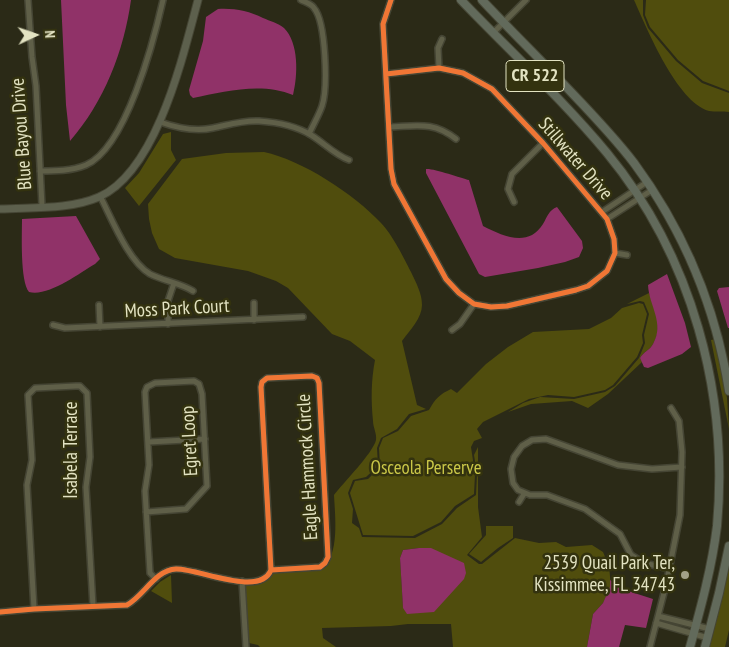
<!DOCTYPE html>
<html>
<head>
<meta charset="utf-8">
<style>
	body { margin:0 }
	#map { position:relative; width:729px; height:647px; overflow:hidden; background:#2b2a17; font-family:"PT Sans Narrow",sans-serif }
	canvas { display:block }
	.north { position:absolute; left:10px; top:10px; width:50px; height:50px; -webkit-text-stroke:4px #33320f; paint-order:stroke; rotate:87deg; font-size:14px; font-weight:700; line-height:20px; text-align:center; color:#e3e3c2 }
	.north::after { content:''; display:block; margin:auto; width:18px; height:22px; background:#e3e3c2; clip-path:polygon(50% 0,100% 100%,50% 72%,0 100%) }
</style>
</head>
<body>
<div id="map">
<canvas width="729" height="647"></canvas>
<div class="north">N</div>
</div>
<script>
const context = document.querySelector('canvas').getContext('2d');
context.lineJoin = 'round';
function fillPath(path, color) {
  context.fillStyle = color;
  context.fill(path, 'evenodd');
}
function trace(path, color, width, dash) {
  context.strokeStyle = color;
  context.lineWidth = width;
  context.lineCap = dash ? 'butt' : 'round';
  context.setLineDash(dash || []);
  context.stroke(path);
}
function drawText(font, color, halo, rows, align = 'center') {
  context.font = font + ' "PT Sans Narrow",sans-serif';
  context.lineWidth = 5;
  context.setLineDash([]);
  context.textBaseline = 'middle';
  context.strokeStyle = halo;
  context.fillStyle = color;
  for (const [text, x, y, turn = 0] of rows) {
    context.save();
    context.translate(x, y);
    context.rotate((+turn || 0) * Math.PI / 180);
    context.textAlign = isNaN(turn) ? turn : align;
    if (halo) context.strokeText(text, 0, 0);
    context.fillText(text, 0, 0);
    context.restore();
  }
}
fillPath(new Path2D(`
	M634 0H643V15L648 28 676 61 702 83 729 93V112C723 111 715 112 709 111 677 102 647 29 634 0Z
	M646 0H729V91L703 81 678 60 650 27 645 15Z
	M171 132V150L176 160 139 206 125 188 139 173 163 134Z
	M264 152C302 160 354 194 381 223 392 234 404 258 411 272 416 283 422 293 422 305 422 318 410 330 402 341L417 405 426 409 409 414 397 429 381 438 377 448 378 466 366 477 353 480 348 493 353 509 352 523 359 528 362 537 415 538 442 524 457 508 476 495 477 474 474 455 478 447V507L482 537 467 555 479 564H482L515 538 539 543 556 542 566 547 592 545 603 552 609 566 611 587 603 603 593 614 587 647H453L451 624H408L391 626 322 628 323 638 336 647H260L258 645 249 643 245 583C257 584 267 584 273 572L322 569C340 555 335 516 334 495 343 483 373 453 376 440 377 434 373 427 373 421 371 400 371 381 375 360L350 341 332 334 288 288 276 281 248 271 175 258 159 249 152 233 149 219 148 204 182 159 226 153ZM419 548H431L407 613 403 607 400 558 403 550Z
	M649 293C656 309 663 328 653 344 650 350 643 352 640 358L642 362 608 394 588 408 572 401 531 404 508 412 523 403 540 397 574 399 605 392 615 386 639 358 645 343 644 335 649 314 644 302 640 301 627 304Z
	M639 303 643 304 647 314 642 335 643 343 637 357 613 385 605 390 574 397 548 395 529 399 483 422 477 429 482 438 474 441 471 447 475 474 474 494 455 506 441 522 413 536 363 535 350 493 355 481 368 479 380 467 379 448 383 438 398 431 411 416 429 410C435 399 440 394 451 389L457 393 486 364 508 347 533 332 589 329 611 318 622 308Z
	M716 339 727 398 729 429 711 340Z
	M486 526H513V538L498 548 481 562 469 554 486 535Z
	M729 562V630L725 647H708Z
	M171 575 172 603 151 591 160 582Z`), '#504d0d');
fillPath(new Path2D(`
	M61 0H131C124 51 104 102 70 141L66 105Z
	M218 9C234 8 249 11 263 18 270 21 278 23 284 28 299 43 298 75 293 95 263 82 224 91 193 98L190 95 189 90 203 41 206 17Z
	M426 169C433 168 461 178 469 180L483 226C503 236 528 248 543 224 547 217 549 210 557 207L582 241 583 248 579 257 565 262 538 268 485 277 479 274 426 173Z
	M76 216 100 259 95 264C78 274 48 297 29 292 20 281 22 234 22 219Z
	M667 274 685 323 691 347 682 354 648 368 644 367 640 358C643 352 650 350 653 344 665 323 649 306 648 285Z
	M729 287V328H728L717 291 719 288Z
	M419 548H431L464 563 466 573 464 579 434 612 407 614 403 608 400 558 403 550Z
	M610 580 622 589 653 599 646 628 625 625 619 647H587L593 614 603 603 610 587Z`), '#903268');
const street = new Path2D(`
	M28 0 32 57 36 86 42 206
	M301 0C305 2 312 4 314 8 326 22 328 88 322 106 319 115 313 125 309 134
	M493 33 526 0
	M439 68 438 48 442 39
	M386 74 439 68 463 73 492 89 543 143 607 219 614 239 615 253 607 271 588 286 576 290 507 306 491 307 474 304 459 293 446 279 394 184 391 169 383 24 391 0
	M160 122C177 128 195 132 213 128 228 125 242 120 259 121 275 122 296 126 311 135 324 143 335 155 349 160
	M389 127C417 126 433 121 456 139
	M40 171C56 171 71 171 86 165 126 148 154 40 163 0
	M100 196C112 219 128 261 150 274 164 281 180 283 193 291
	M514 202 508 189 512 174 543 143
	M602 212 647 182
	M607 219 652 190
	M615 253 627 255
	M254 303V320
	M99 305 100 327
	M168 324V301L174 283
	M53 325 65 328 303 317
	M452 330 460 324 474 304
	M148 442 205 439
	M519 502 524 494
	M146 512 186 509 207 486 202 394 199 384 194 381 155 383 147 387 145 392 149 465 145 491 150 573 156 579
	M670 569 644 563 631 555 620 534 585 509 547 495H530L518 490 513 483 511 469 514 457 522 446 532 440 546 439 618 465 652 469 682 467
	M242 581 246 647
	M34 609 27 485 32 460 28 395 35 388 76 386H80L87 393 90 457 86 487 93 606
	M0 612 34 609 127 605C144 596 155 570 176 569 197 568 260 598 271 570L261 387 262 382 267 378 312 376 317 378 319 383 328 557 325 563 320 567 271 570
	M658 616 710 629
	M656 623 708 638
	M650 647 666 585 680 515 682 452 679 421 671 408`);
const secondary = new Path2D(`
	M0 209C32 207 69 210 99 197 157 171 183 56 198 0`);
const primary = new Path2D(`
	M461 0C510 51 562 99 607 153 692 256 729 393 717 526 712 567 701 607 690 647
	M482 0C511 31 542 61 571 92 593 115 615 138 634 163 684 231 716 308 729 391
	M705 647 719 593 729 546`);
trace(street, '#454534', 8);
trace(secondary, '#454534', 9);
trace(primary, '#454534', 10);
trace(street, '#5f5f48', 5);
trace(secondary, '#5d604d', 7);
trace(primary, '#626a5b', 8);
trace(new Path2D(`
	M386 74 439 68 463 73 492 89 543 143 607 219 614 239 615 253 607 271 588 286 576 290 507 306 491 307 474 304 459 293 446 279 394 184 391 169 383 24 391 0
	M0 612 34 609 127 605C144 596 155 570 176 569 197 568 260 598 271 570L261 387 262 382 267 378 312 376 317 378 319 383 328 557 325 563 320 567 271 570`), '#f07635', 5);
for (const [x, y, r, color] of [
	[685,575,5,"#a3a286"]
]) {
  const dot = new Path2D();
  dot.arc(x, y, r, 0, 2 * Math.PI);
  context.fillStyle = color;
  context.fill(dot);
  trace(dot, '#33320f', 2);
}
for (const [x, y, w] of [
	[535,76,58]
]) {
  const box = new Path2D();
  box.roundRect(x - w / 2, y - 15.5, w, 31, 4);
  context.fillStyle = '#33320f';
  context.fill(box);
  trace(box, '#e3e3c2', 1);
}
drawText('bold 18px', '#e3e3c2', null, [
	["CR 522",535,76]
]);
drawText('19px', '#e3e3c2', '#33320f', [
	["Blue Bayou Drive",22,134,-94],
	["Stillwater Drive",575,159,49],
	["Moss Park Court",177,309,-3],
	["Egret Loop",190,441,-93],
	["Isabela Terrace",72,450,-90],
	["Eagle Hammock Circle",308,467,-93]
]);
drawText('19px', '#cac748', '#33320f', [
	["Osceola Perserve",426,469]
]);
drawText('19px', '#e3e3c2', '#33320f', [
	["2539 Quail Park Ter,",675,564],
	["Kissimmee, FL 34743",675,586]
], 'right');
</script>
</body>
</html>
